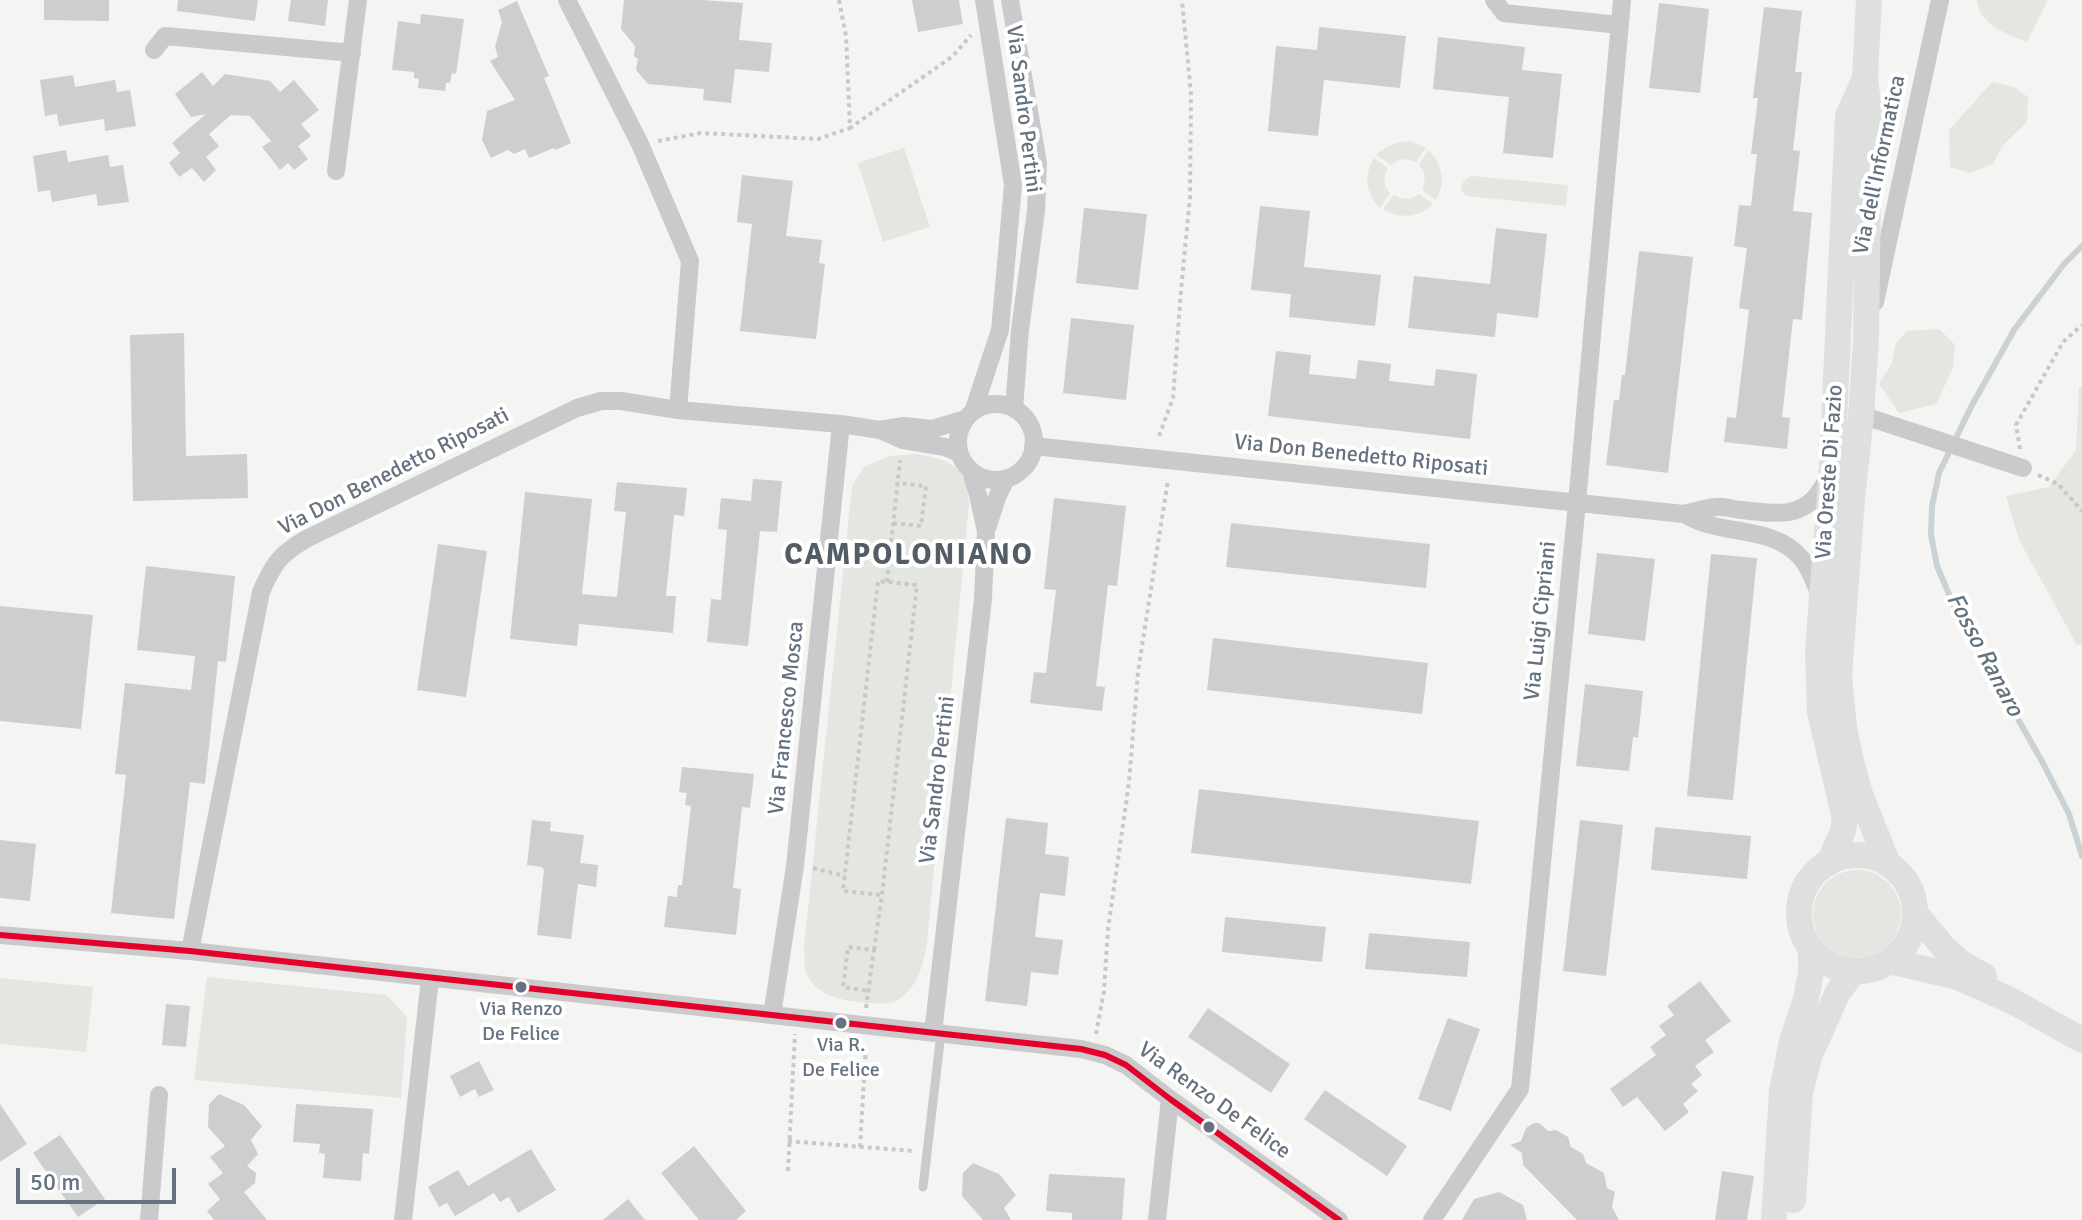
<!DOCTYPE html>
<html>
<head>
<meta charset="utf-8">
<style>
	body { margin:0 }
	#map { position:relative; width:2082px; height:1220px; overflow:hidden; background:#f4f4f3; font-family:Signika,sans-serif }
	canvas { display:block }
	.scale { position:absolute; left:16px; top:1168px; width:160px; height:36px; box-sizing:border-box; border:4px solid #667280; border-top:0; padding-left:10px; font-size:24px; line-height:28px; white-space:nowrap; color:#667280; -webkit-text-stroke:6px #fff; paint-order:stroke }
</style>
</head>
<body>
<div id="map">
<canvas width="2082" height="1220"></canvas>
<div class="scale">50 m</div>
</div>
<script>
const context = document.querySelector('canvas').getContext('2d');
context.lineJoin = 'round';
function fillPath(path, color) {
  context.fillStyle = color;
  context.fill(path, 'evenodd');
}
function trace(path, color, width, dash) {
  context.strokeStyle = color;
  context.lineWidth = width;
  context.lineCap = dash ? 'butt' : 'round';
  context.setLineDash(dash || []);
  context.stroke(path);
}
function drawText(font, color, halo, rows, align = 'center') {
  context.font = font + ' Signika,sans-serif';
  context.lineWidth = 8;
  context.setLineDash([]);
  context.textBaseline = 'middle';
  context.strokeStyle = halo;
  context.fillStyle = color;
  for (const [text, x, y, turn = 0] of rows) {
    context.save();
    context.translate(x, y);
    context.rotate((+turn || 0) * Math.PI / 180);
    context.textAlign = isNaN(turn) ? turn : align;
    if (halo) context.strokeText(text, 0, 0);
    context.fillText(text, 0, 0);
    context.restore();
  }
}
fillPath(new Path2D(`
	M1977 0H2048L2027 42C2007 34 1979 25 1977 0Z
	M1992 82 2014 87 2028 97 2027 122 2003 145 1993 164 1970 173 1950 167 1949 130Z
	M1410 141 1426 148 1416 162C1407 158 1399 158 1391 165L1376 155C1386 146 1396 142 1410 141Z
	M904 148 930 227 883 242 858 163Z
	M1428 150C1443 164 1446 183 1436 200L1422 190C1426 181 1426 173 1419 165Z
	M1374 158 1388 168C1383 177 1383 186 1390 193L1380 208C1366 194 1363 175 1374 158Z
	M1472 176 1568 185 1566 206 1467 196 1461 191C1462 183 1463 179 1472 176Z
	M1419 194 1433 204C1419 218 1400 219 1383 209L1394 195C1403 200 1411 200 1419 194Z
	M1939 329 1955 345 1953 368 1936 404 1899 413 1879 384 1892 363 1896 343 1907 331Z
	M2082 386V644L2077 645 2019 540 2006 496 2049 487 2076 450 2079 387Z
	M917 454C951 460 967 466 969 504L927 942C923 966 919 985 898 1000 888 1008 843 1001 831 996 821 992 814 986 808 977 803 969 805 957 804 947L852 486 864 467 889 456Z
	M1813 914a44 44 0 1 1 88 0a44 44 0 1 1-88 0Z
	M207 977 386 995 407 1017 401 1098 194 1080Z
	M0 978 93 987 86 1052 0 1044Z`), '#e4e6e1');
trace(new Path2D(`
	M2082 246 2064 264 2014 330 1971 407 1939 473 1932 506 1931 535 1937 566 1954 606 2044 765 2069 814 2082 856`), '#cbd2d5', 6);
fillPath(new Path2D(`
	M44 0H109V21L44 20Z
	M178 0H258L255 21 177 11Z
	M291 0H328L325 26 288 21Z
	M624 0H703L743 3 739 40 772 43 769 72 735 69 731 103 703 100 704 89 648 84 636 70 638 59 634 56 635 46 621 29Z
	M912 0H959L963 24 918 32Z
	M517 1 549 76 544 78 571 143 556 150 554 148 529 158 525 149 514 154 508 150 491 158 482 140 487 111 515 100 490 61 498 57 495 47 502 22 498 10Z
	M1659 3 1709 9 1700 93 1649 88Z
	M1764 7 1802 11 1795 72H1802L1793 150 1800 151 1793 211 1812 213 1802 320 1793 319 1782 417 1790 418 1787 449 1724 442 1727 417 1736 418 1749 310 1739 308 1747 248 1734 246 1739 205 1751 206 1757 154H1751L1758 98H1753Z
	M421 14 464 19 456 74 452 73 450 83H446L445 91 418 88 419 79 414 78V72L392 70 398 21 420 24Z
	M1319 27 1406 36 1400 88 1324 80 1318 136 1268 131 1276 46 1317 50Z
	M1438 37 1525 47 1522 70 1562 74 1553 158 1503 153 1509 97 1433 89Z
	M202 72 213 86 225 74 270 81 280 92 294 80 319 110 301 124 311 136 298 146 308 159 294 170 288 163 280 170 262 147 271 141 250 116 231 115 209 134 219 146 206 157 216 170 204 182 192 168 179 177 169 163 180 153 172 143 206 114 191 117 175 94Z
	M73 75 75 87 115 80 117 92 130 90 136 126 105 131 104 119 59 126 57 114 45 116 40 80Z
	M66 150 68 162 108 155 110 167 123 165 129 202 98 206 96 194 52 202 50 190 38 192 33 156Z
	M742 175 793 181 786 236 822 240 819 263 825 264 816 339 740 331 752 224 737 222Z
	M1260 206 1310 211 1304 267 1381 275 1375 326 1289 317 1291 294 1251 290Z
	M1084 208 1147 214 1138 290 1076 283Z
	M1496 228 1547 234 1538 318 1497 313 1495 337 1408 328 1414 276 1490 284Z
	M1639 251 1693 257 1668 473 1606 465 1614 400H1619L1622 375H1625Z
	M1071 318 1134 325 1126 400 1063 393Z
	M184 333 186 456 247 454 248 498 133 501 130 335Z
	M1276 351 1311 355 1309 374 1356 379 1358 360 1391 364 1389 381 1434 386 1436 369 1477 374 1470 439 1268 416Z
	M753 479 782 481 777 532 760 531 748 646 707 642 711 599 721 600 727 530 718 529 721 498 751 501Z
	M617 482 687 488 684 516 674 515 666 596H676L673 633 579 624 577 646 510 639 525 492 592 499 582 594 617 597 626 512 614 511Z
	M1054 498 1126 506 1117 586 1108 585 1096 686 1105 687 1102 711 1030 703 1034 672 1046 673 1056 590 1044 589Z
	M1231 523 1430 544 1426 588 1226 567Z
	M438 544 487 551 466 697 417 690Z
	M1597 553 1655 559 1645 641 1588 634Z
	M1711 554 1757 558 1733 800 1687 796Z
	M146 566 235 576 226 662 218 661 205 784 190 782 174 919 111 913 126 775 115 774 125 683 191 690 195 656 137 650Z
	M0 606 93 615 81 729 0 721Z
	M1213 638 1428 663 1422 714 1207 690Z
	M1585 684 1643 691 1638 738 1633 737 1629 771 1576 766Z
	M682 767 754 774 750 808 742 807 733 888 741 889 736 935 664 927 668 896 677 897 678 885H682L691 806 685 805 687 793 679 792Z
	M1199 789 1479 821 1471 884 1191 853Z
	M1006 818 1048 823 1045 854 1069 857 1065 896 1040 893 1035 937 1063 940 1058 975 1031 972 1027 1006 985 1001Z
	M532 820 551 822 550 831 584 835 580 863 598 865 596 887 578 884 571 939 537 935 544 870 542 867 527 865Z
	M1580 820 1623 825 1606 976 1563 971Z
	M1655 827 1751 836 1747 879 1651 870Z
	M0 840 36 844 30 901 0 898Z
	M1225 917 1326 927 1322 962 1222 952Z
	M1369 933 1470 942 1467 977 1365 969Z
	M1700 981 1731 1021 1705 1040 1714 1052 1695 1066 1702 1075 1691 1084 1698 1091 1683 1104 1689 1112 1665 1131 1637 1097 1623 1107 1610 1089 1656 1055 1650 1047 1666 1035 1659 1026 1674 1015 1667 1006Z
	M166 1004 190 1006 186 1047 162 1045Z
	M1208 1008 1290 1064 1271 1093 1188 1037Z
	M1448 1018 1480 1029 1451 1111 1418 1099Z
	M479 1061 494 1090 479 1097 475 1089 460 1097 450 1076Z
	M1325 1090 1407 1146 1387 1176 1304 1119Z
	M219 1094 244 1105 262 1126 251 1140 258 1154 247 1166 256 1173 255 1183 244 1192 267 1220H214L207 1211 220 1199 208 1184 223 1173 210 1157 225 1146 208 1127 209 1104Z
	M0 1104 27 1144 0 1162Z
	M296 1104 373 1109 369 1154 363 1153 361 1181 323 1178 325 1154 319 1153 320 1144 293 1142Z
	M1534 1123H1539L1548 1131 1556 1130 1568 1137 1571 1147 1583 1154 1586 1163 1604 1173 1607 1188 1615 1192 1612 1207 1619 1220H1577L1523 1165 1522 1153 1510 1145 1521 1141 1526 1128Z
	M60 1135 105 1199 78 1217 33 1153Z
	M694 1146 746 1211 736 1220H699L661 1173Z
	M531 1149 556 1190 518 1213 509 1197 500 1202 494 1193 455 1216 447 1203 439 1207 428 1187 458 1170 468 1186Z
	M973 1163 999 1174 1016 1195 1004 1208 1011 1220H983L962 1196 963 1173Z
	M1722 1171 1754 1176 1747 1220H1715Z
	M1049 1174 1125 1178 1122 1220H1072V1213L1046 1211Z
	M1499 1192 1523 1205 1527 1220H1462L1474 1199Z
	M628 1199 645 1220H603Z`), '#cdcecf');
trace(new Path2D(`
	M839 0 846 36 850 128 953 56 971 35
	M658 141 701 133 818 139 850 128
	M1159 436 1173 398 1181 290 1190 197 1191 94 1182 0
	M2020 449 2016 425 2063 342 2082 325
	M2038 475 2058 484 2082 511
	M893 523 921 526 926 486 897 483
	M887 582 900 460
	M813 868 845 876
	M874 950 882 895 917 585 878 581 843 891 882 895
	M866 1008 874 950 848 947 843 987 868 991
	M1096 1034 1104 991 1108 929 1129 783 1138 672 1168 480
	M788 1141 913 1151
	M860 1147 866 1046
	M788 1171 795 1034`), '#c7c8c8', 4, [4, 4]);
trace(new Path2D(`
	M923 1187 941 1033`), '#cacacc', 9);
trace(new Path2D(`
	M567 0 640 144 690 261 678 410
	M1010 0 1038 163 1036 211 1020 330 1014 409
	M1494 0 1504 13 1620 25
	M154 50 165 36 352 53
	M336 171 358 0
	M1875 302 1940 0
	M958 442a38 38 0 1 1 76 0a38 38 0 1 1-76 0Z
	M973 412 1000 330 1013 185 984 0
	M1861 415 2023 468
	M880 430 904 426 932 429 966 419
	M1033 446 1684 514C1691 518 1699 522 1707 524 1740 534 1778 530 1802 559 1810 569 1814 581 1819 593
	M1684 514C1694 512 1705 508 1715 507 1723 506 1732 509 1741 510 1780 514 1809 520 1827 478
	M987 528 998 495 1006 479
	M0 935 190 951 1081 1049 1105 1055 1126 1065 1170 1099 1339 1220
	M190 951 261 592C274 563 279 555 306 539L577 408 601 401H621L678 410 841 424 880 430 903 440 945 447 959 453
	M772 1015 795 866 841 424
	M933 1033 983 599 986 531 978 495 971 471
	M149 1220 159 1095
	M403 1220 430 979
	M1157 1220 1170 1099
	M1432 1220 1520 1089 1577 503 1622 0`), '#cacacc', 18);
trace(new Path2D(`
	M1869 0 1865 78 1869 111 1866 340 1861 415 1852 499 1839 676 1844 727 1850 758 1860 794 1888 864
	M1799 913a58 58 0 1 1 116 0a58 58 0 1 1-116 0Z
	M1829 863 1843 831 1845 819 1820 712 1818 651 1832 466 1848 116 1865 78
	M1915 913 1944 948 1961 963 1984 976
	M1890 961 1958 977 2010 1000 2082 1040
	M1793 1200 1800 1092 1809 1057 1838 992 1854 971
	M1774 1220 1782 1091 1792 1041 1806 999 1811 972V948`), '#dedfdf', 26);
trace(new Path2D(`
	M0 935 190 951 1081 1049 1105 1055 1126 1065 1170 1099 1339 1220`), '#e4002b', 6);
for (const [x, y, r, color] of [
	[521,987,7,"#667280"],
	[841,1023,7,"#667280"],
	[1209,1127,7,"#667280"]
]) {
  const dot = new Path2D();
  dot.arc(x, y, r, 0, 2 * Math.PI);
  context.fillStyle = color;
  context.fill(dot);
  trace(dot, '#fff', 3);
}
drawText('20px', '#667280', '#fff', [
	["Via Renzo",521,1010],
	["De Felice",521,1035],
	["Via R.",841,1046],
	["De Felice",841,1071]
]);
drawText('22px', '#667280', '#fff', [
	["Via Sandro Pertini",1023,109,83],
	["Via dell'Informatica",1880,165,-78],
	["Via Don Benedetto Riposati",1361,456,6],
	["Via Don Benedetto Riposati",394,472,-27],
	["Via Oreste Di Fazio",1830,472,-86],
	["Via Luigi Cipriani",1541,621,-84],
	["Via Francesco Mosca",787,718,-84],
	["Via Sandro Pertini",938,780,-83],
	["Via Renzo De Felice",1214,1101,36]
]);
drawText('italic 24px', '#62737d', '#fff', [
	["Fosso Ranaro",1984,655,62]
]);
context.letterSpacing = '2px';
drawText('bold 30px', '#545c66', '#fff', [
	["CAMPOLONIANO",909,556]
]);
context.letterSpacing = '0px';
</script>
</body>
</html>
